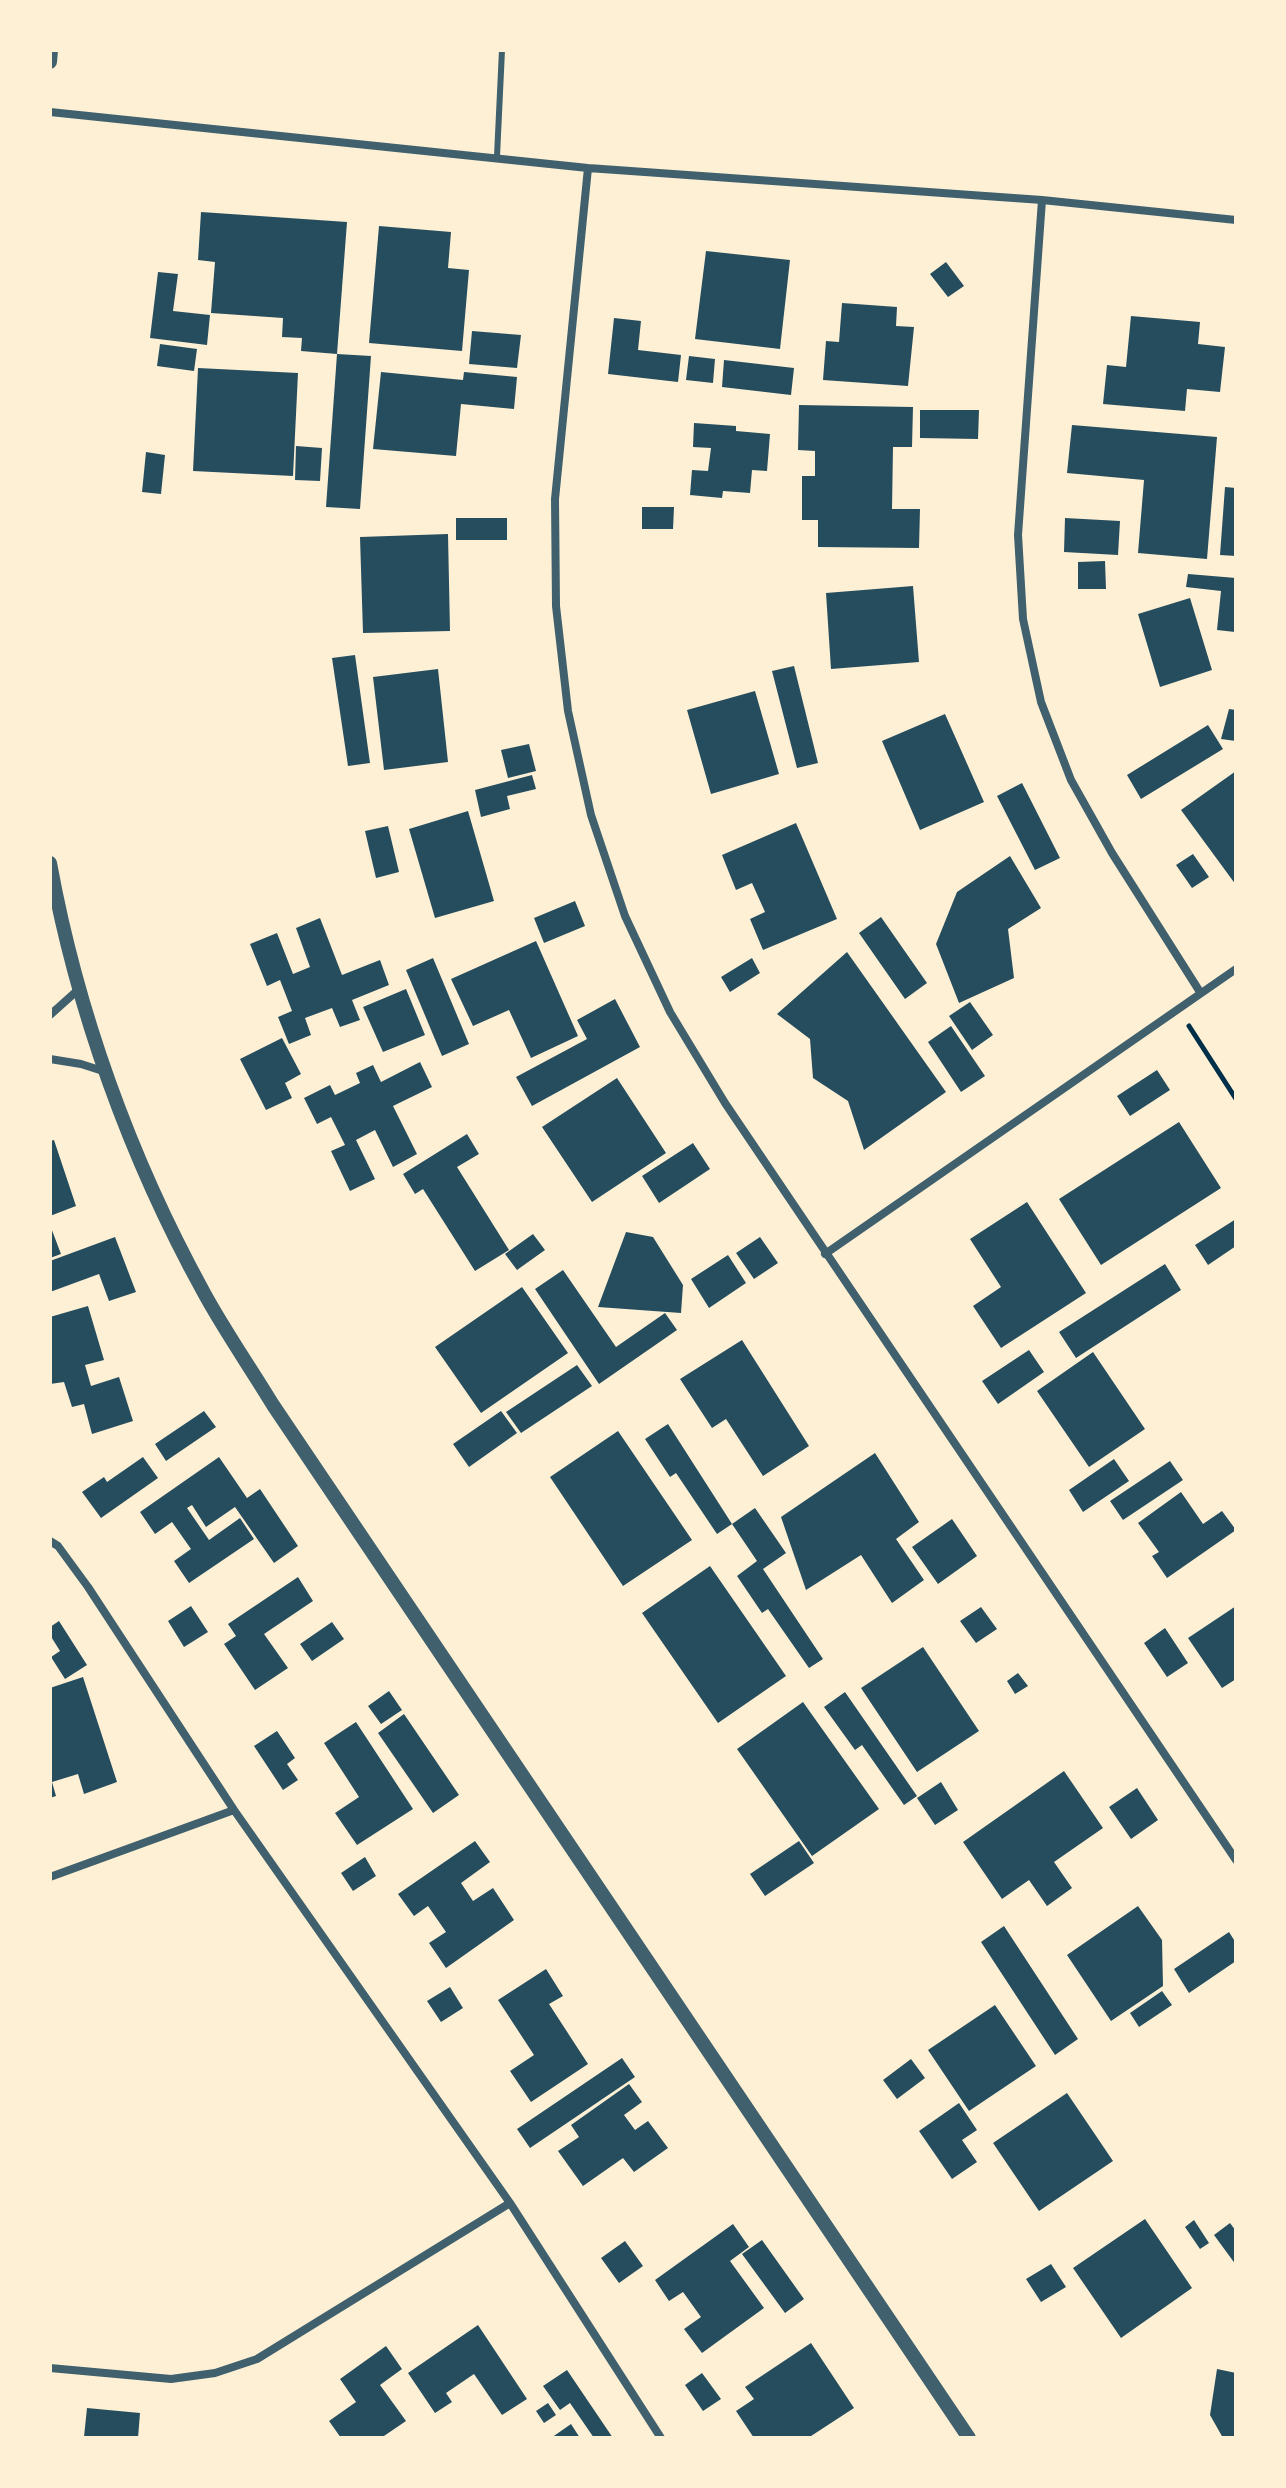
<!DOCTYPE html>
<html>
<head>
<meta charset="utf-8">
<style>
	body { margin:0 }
	#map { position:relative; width:1286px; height:2488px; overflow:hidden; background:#fdf0d5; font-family:"Asap Condensed",sans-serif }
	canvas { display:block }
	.frame { position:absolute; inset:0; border:52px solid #fdf0d5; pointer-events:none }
</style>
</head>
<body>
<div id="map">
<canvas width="1286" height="2488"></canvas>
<div class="frame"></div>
</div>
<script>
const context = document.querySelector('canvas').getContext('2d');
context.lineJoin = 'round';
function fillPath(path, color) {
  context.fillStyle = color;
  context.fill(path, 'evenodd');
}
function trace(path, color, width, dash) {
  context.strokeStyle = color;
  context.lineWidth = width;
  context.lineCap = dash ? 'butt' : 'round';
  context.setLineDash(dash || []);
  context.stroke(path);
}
fillPath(new Path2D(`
	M201 212 347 222 337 354 301 351 302 338 282 337 283 318 211 313 215 262 198 260Z
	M379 226 451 232 448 268 469 270 462 351 369 343Z
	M706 251 790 260 780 349 695 339Z
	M946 262 964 286 948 297 930 274Z
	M158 272 178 274 173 311 210 315 207 345 150 338Z
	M842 303 897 307 896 326 914 327 908 386 823 380 826 341 839 342Z
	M1131 316 1200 322 1198 344 1225 347 1220 392 1187 389 1185 411 1103 404 1107 365 1126 367Z
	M614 318 641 321 638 350 681 355 678 382 608 374Z
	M472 331 521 335 517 368 469 364Z
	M160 344 197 349 194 371 157 366Z
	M337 354 371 356 360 509 326 507Z
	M689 356 715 359 713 383 686 380Z
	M724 360 794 368 791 395 722 387Z
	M198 368 298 373 293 476 193 471Z
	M381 372 463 380 464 372 517 377 514 409 461 404 456 456 373 449Z
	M799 405 913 407 912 447H893L892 509H920L919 548 818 547V520H802V476H815V451L798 450Z
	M920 410H979L978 439 920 438Z
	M694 423 736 426V431L770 434 767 471 752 470 750 493 723 491 722 498 690 495 692 470 708 471 711 448 693 447Z
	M1072 425 1217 437 1207 559 1138 553 1144 480 1067 473Z
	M296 446 322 448 320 481 295 480Z
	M146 452 165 455 161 494 142 492Z
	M1225 487 1236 488V556L1220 555Z
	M642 507H674L673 529H642Z
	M456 518H507V540H456Z
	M1065 518 1120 521 1118 555 1064 552Z
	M448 534 450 631 363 633 360 537Z
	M1105 561 1106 589H1078V562Z
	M1188 574 1236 578 1235 632 1217 630 1221 591 1186 587Z
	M913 586 919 662 831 669 826 593Z
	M1190 598 1212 670 1160 687 1138 614Z
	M355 655 370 763 348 766 332 658Z
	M794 666 818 763 797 768 772 671Z
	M438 669 448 762 384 770 373 677Z
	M755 691 779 774 711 794 687 710Z
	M1229 709 1236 710V741L1221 739Z
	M945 714 984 802 920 830 882 741Z
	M1208 725 1223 749 1141 799 1127 775Z
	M529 744 536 771 508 778 501 750Z
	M1236 771V885L1181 810Z
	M532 775 536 789 507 796 510 809 481 817 475 790Z
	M1022 783 1060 858 1035 870 997 796Z
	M468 811 494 901 435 918 409 829Z
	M796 823 837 919 763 950 750 919 765 912 752 883 736 890 722 855Z
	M388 826 399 872 376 878 365 831Z
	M1193 854 1209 877 1192 888 1176 865Z
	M1010 856 1041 908 1008 929 1014 978 959 1003 936 944 957 892Z
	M575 901 585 926 544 943 534 918Z
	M881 917 927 983 905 999 859 933Z
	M320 918 342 975 380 960 389 985 352 1000 360 1020 340 1027 332 1008 305 1018 311 1035 289 1044 278 1017 292 1011 280 980 267 986 250 944 277 933 293 974 310 967 296 928Z
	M536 941 578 1036 531 1058 509 1010 473 1026 451 979Z
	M847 952 946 1092 864 1150 848 1101 813 1078 810 1039 777 1014Z
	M433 958 469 1044 442 1056 406 970Z
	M752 958 760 973 730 992 721 977Z
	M406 989 425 1035 383 1052 363 1007Z
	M615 999 640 1047 532 1106 516 1077 587 1039 577 1020Z
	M970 1002 993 1035 972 1050 949 1016Z
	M951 1026 985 1076 961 1092 928 1042Z
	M282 1038 301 1074 285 1083 292 1098 266 1110 240 1059Z
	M420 1062 432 1087 393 1106 417 1154 393 1167 375 1130 356 1140 375 1179 350 1191 331 1151 345 1145 331 1117 317 1124 304 1098 330 1085 335 1095 360 1083 356 1073 373 1065 381 1082Z
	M1157 1070 1170 1090 1130 1116 1117 1096Z
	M617 1078 666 1153 592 1202 542 1127Z
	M1179 1122 1221 1188 1101 1265 1059 1199Z
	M467 1134 479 1154 457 1167 509 1250 475 1271 423 1189 415 1194 403 1174Z
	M54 1140 76 1206 50 1216V1141Z
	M693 1143 710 1169 659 1203 642 1176Z
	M1027 1202 1086 1293 1001 1348 973 1306 1001 1287 970 1239Z
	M1236 1219V1246L1208 1265 1195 1245Z
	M50 1225 61 1254 50 1258Z
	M626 1232 653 1237 683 1285 681 1313 598 1307Z
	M533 1234 545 1250 517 1270 505 1254Z
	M115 1237 136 1292 109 1301 99 1274 50 1292V1261Z
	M760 1237 778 1263 754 1279 736 1253Z
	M728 1255 746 1283 709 1308 691 1279Z
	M1165 1264 1181 1290 1076 1358 1059 1332Z
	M563 1270 616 1347 665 1313 677 1330 599 1384 535 1289Z
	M522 1287 568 1353 481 1413 435 1347Z
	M88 1306 104 1360 85 1365 91 1386 119 1377 133 1421 92 1434 84 1404 72 1407 64 1382 50 1384V1317Z
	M742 1340 809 1446 763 1476 726 1419 712 1428 680 1379Z
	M1029 1350 1044 1372 998 1404 982 1381Z
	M1093 1352 1145 1429 1089 1467 1037 1391Z
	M577 1365 592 1386 521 1433 506 1412Z
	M204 1411 216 1427 166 1461 155 1444Z
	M501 1411 517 1433 469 1467 453 1444Z
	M668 1424 732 1524 717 1534 676 1473 670 1477 645 1439Z
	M618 1431 692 1540 623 1586 550 1477Z
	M875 1453 919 1522 896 1539 924 1580 892 1603 861 1555 806 1590 781 1517Z
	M143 1457 158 1478 101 1518 82 1492 104 1477 107 1482Z
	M219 1457 247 1498 260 1489 298 1546 274 1563 235 1507 206 1527 192 1505 187 1508 209 1540 240 1518 254 1539 189 1583 174 1561 191 1549 172 1522 155 1534 140 1512Z
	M1114 1459 1129 1481 1083 1512 1069 1490Z
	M1170 1461 1183 1480 1123 1520 1110 1501Z
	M1181 1492 1203 1524 1222 1511 1236 1530 1167 1578 1152 1556 1159 1552 1138 1523Z
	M755 1508 786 1553 763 1569 823 1659 809 1668 768 1609 762 1613 737 1576 757 1561 732 1524Z
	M952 1519 977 1556 938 1584 912 1547Z
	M710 1566 786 1676 718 1723 642 1613Z
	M298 1577 313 1601 264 1634 288 1668 255 1690 224 1644 236 1636 228 1624Z
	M191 1606 208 1632 184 1647 168 1621Z
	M1236 1606V1679L1222 1688 1188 1638Z
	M981 1607 997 1629 976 1643 960 1621Z
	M59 1621 87 1665 65 1679 51 1657 60 1651 50 1635V1627Z
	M332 1622 344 1639 312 1661 300 1644Z
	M1165 1628 1188 1663 1167 1677 1144 1643Z
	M923 1647 979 1731 917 1772 861 1688Z
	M1018 1673 1028 1686 1015 1694 1007 1681Z
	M83 1677 117 1782 84 1794 78 1774 52 1782 56 1796 50 1798V1688Z
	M389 1691 402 1710 381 1724 368 1706Z
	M845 1692 917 1796 904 1805 862 1745 855 1750 824 1707Z
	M803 1702 879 1809 812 1856 737 1749Z
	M404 1714 459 1795 433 1813 378 1733Z
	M356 1722 413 1809 357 1845 335 1813 359 1797 324 1743Z
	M277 1731 295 1758 287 1764 298 1780 283 1790 254 1746Z
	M1064 1771 1103 1828 1054 1862 1072 1888 1047 1906 1029 1880 1002 1899 963 1842Z
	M941 1782 958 1810 935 1825 917 1798Z
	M1137 1788 1158 1820 1131 1839 1109 1807Z
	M475 1841 490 1862 461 1883 473 1901 493 1888 514 1920 446 1968 429 1943 446 1932 428 1906 414 1916 398 1894Z
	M799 1841 814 1863 765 1896 750 1874Z
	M365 1857 376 1876 353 1891 341 1873Z
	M1138 1906 1162 1940 1163 1986 1111 2021 1067 1955Z
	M1004 1926 1078 2039 1055 2055 981 1942Z
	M1229 1932 1236 1943V1961L1189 1993 1174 1969Z
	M546 1969 563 1996 549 2004 588 2064 531 2102 510 2071 534 2055 498 2000Z
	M450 1987 463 2008 441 2022 427 2001Z
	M1162 1991 1172 2005 1139 2027 1130 2013Z
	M995 2005 1036 2066 969 2111 928 2050Z
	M622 2058 635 2077 530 2148 517 2129Z
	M911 2059 925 2078 897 2099 883 2080Z
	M629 2084 642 2102 624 2115 635 2130 648 2121 668 2148 634 2172 623 2158 583 2186 558 2151 579 2137 571 2125Z
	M1067 2093 1113 2161 1039 2211 993 2143Z
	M959 2103 977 2130 962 2140 977 2162 952 2179 919 2131Z
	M1145 2219 1192 2288 1121 2338 1073 2268Z
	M1194 2220 1209 2243 1200 2249 1185 2227Z
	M1230 2223 1236 2231V2265L1214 2235Z
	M733 2224 749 2247 730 2261 764 2308 702 2353 684 2329 701 2317 683 2292 669 2301 655 2280Z
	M762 2240 804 2299 785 2313 742 2254Z
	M625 2241 643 2266 619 2283 601 2258Z
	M1051 2264 1066 2287 1041 2302 1026 2279Z
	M478 2325 527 2399 502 2415 474 2374 446 2393 452 2402 435 2413 408 2373Z
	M811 2343 854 2408 808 2438H754L736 2411 754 2399 745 2387Z
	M386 2346 402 2369 380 2385 406 2421 381 2438H341L329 2421 356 2402 340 2379Z
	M1217 2369 1236 2373V2438H1223L1210 2415Z
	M567 2370 613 2438H594L570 2403 560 2410 543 2386Z
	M702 2373 721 2399 703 2411 685 2385Z
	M548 2403 556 2415 544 2423 536 2411Z
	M87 2408 140 2413 138 2438 84 2437Z
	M571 2424 580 2438H551Z`), '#264d5e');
trace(new Path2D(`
	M1189 1026 1236 1099`), '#003049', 5);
trace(new Path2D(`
	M497 156 502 50`), '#3f606c', 6);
trace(new Path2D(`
	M50 112 588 168 1042 200 1236 220
	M588 168 555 499 556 606 568 711 591 815 625 916 670 1012 725 1103 1236 1860
	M1042 200 1018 535 1023 619 1041 702 1071 780 1112 853 1200 992
	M50 1015 79 989
	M50 1059 81 1064 106 1072
	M825 1254 1236 969
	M50 1541 58 1546 88 1587 234 1810 510 2203 661 2438
	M50 1877 234 1810
	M50 2368 171 2379 215 2373 257 2359 510 2203`), '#3f606c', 8);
trace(new Path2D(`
	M50 62 51 50
	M50 863C77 1011 130 1158 203 1291 224 1330 250 1367 273 1405L969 2438`), '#3f606c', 14);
</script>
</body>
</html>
